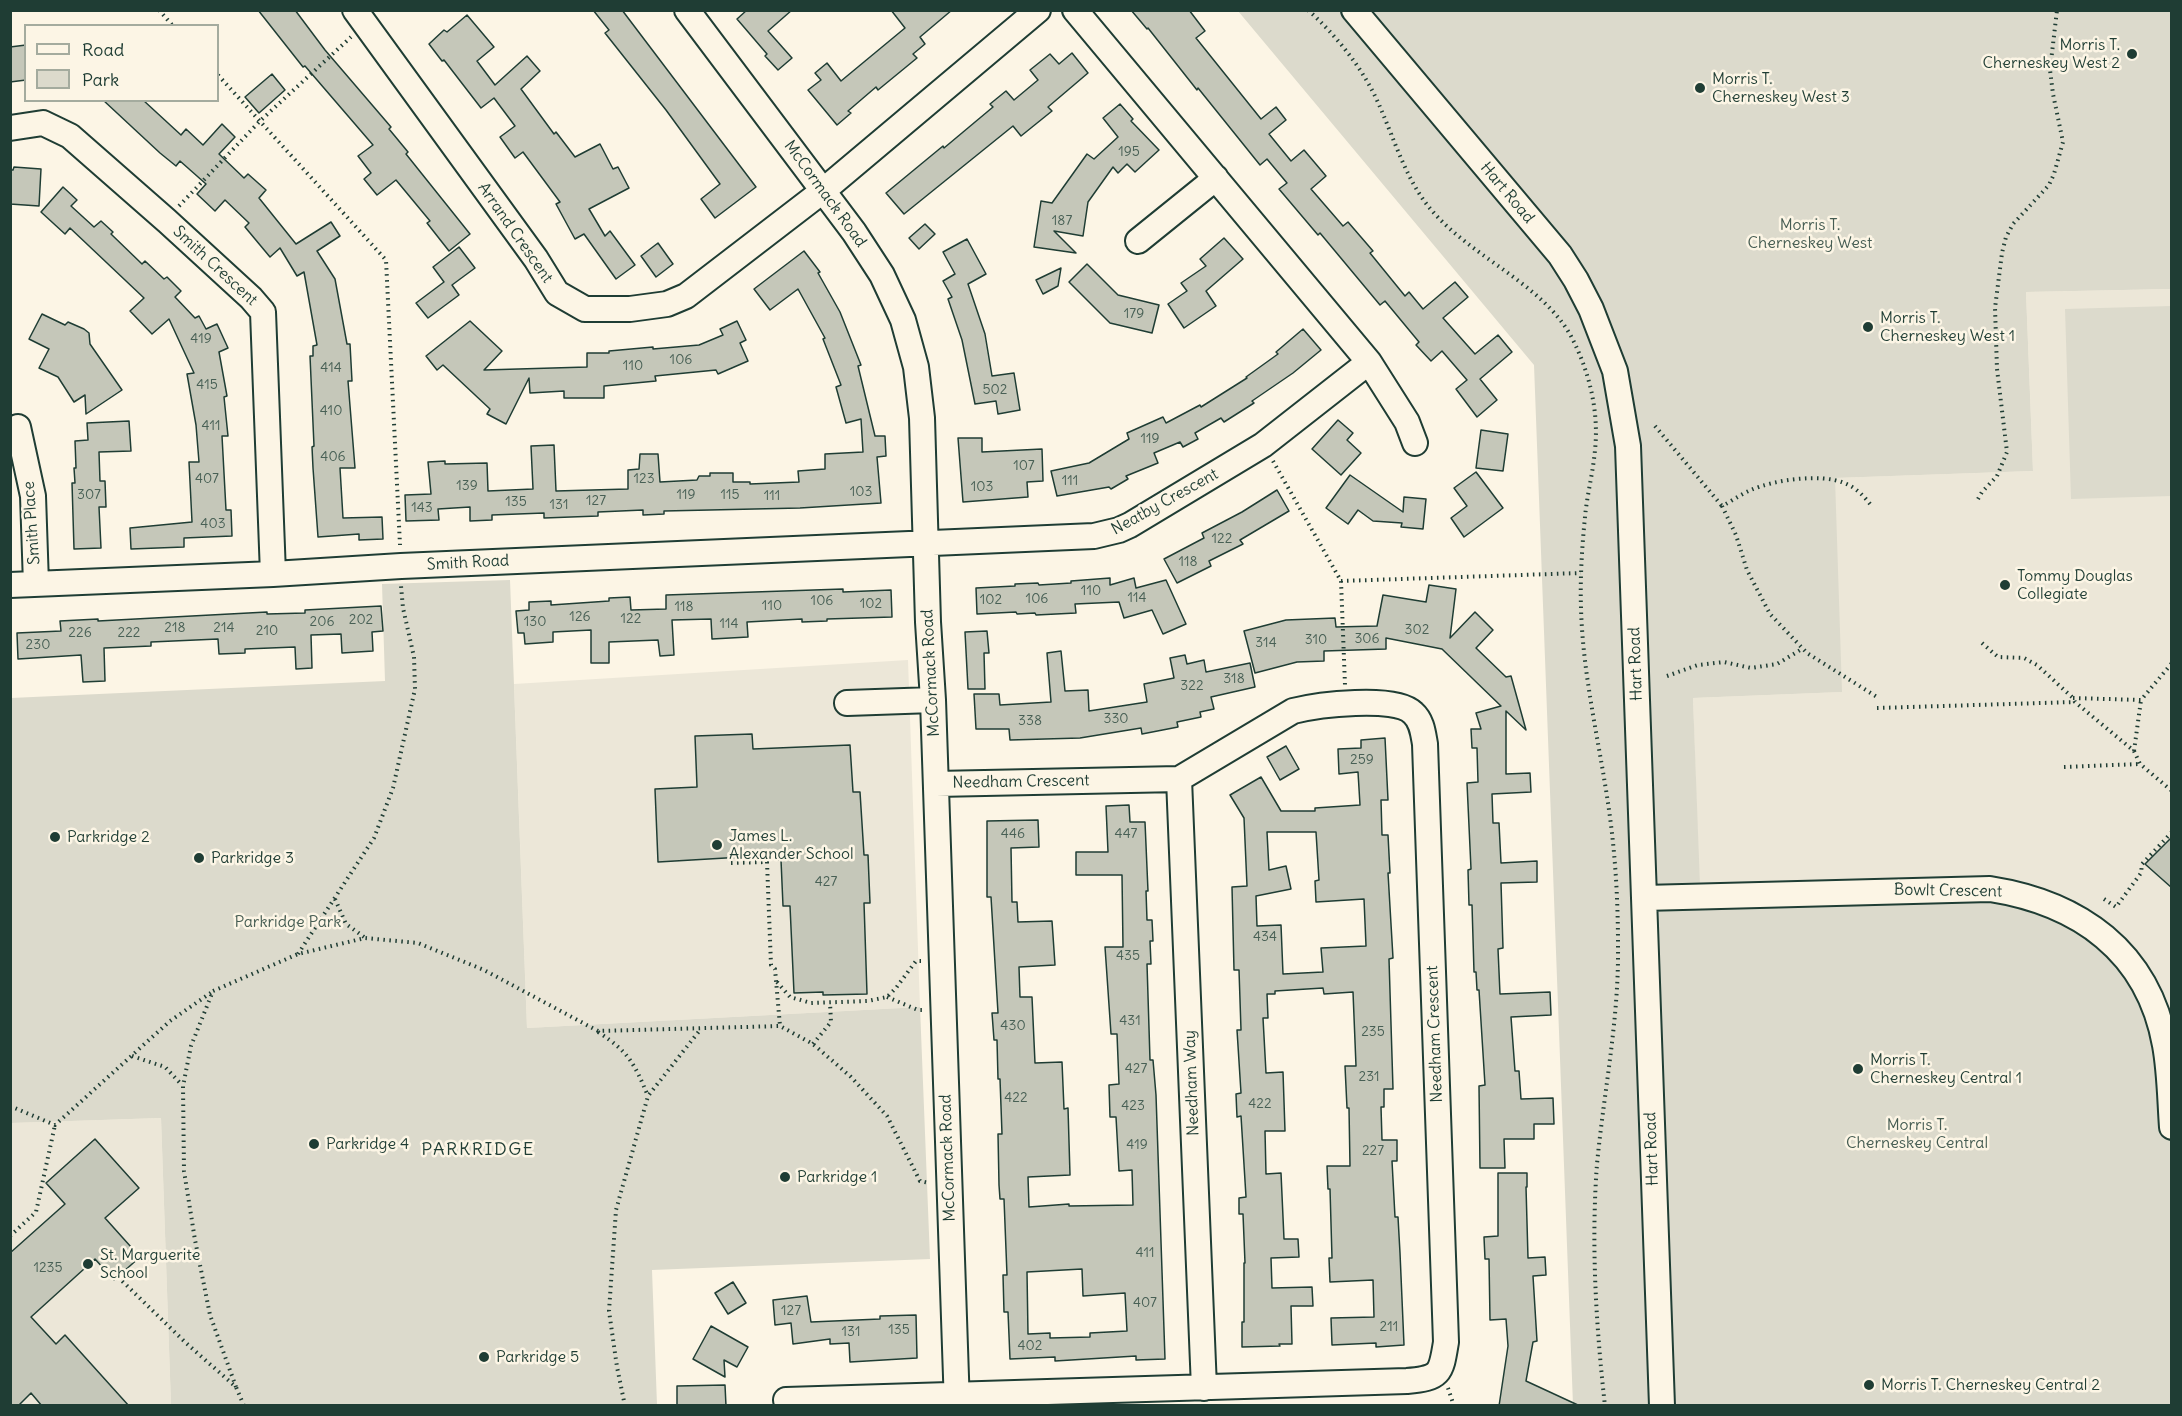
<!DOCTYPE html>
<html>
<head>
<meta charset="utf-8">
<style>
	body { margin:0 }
	#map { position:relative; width:2182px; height:1416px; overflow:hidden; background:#fcf5e5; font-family:Delius,sans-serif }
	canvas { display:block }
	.frame { position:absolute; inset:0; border:12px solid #1f3d34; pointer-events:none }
	.legend { position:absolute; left:24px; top:24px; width:195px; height:78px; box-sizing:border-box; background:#fcf5e5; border:2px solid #a4ab9e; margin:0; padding:8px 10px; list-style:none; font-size:18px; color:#1f3d34 }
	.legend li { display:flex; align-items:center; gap:12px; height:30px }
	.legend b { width:30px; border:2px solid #a4ab9e }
</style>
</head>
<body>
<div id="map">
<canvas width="2182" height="1416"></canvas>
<div class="frame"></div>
<ul class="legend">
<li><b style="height:8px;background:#fcf5e5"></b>Road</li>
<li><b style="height:16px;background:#dcdacc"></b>Park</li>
</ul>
</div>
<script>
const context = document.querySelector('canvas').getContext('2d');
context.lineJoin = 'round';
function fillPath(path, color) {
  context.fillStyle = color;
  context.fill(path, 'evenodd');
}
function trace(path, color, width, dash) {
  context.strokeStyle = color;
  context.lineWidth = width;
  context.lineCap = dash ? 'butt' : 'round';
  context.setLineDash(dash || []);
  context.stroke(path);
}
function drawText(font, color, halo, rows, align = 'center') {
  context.font = font + ' Delius,sans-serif';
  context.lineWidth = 5;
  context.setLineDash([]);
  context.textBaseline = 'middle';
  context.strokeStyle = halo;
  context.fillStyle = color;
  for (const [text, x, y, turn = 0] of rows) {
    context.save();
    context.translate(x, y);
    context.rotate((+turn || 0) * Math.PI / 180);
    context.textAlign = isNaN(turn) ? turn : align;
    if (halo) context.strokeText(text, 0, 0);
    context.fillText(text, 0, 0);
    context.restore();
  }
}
fillPath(new Path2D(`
	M2171 289V1015L2167 1001 2070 901 2042 889 2015 882 1960 877 1699 886 1693 698 1841 692 1834 478 2033 471 2026 292Z
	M908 660 920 1007 527 1028 514 684Z
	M161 1118 171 1405H11L10 1123Z`), '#ece7d8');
fillPath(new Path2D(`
	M1238 11H2171V289L2026 292 2033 471 1835 478 1842 692 1693 698 1700 886C1755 884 1809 882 1864 880 1913 878 1967 872 2015 882 2084 895 2150 947 2172 1015L2171 1405H1573L1534 365Z
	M2171 306V496L2071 499 2065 309Z
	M510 580 527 1028 920 1007 930 1259 652 1270 657 1405H171L161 1118 11 1123V698L385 681 382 584Z`), '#dcdacc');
const building = new Path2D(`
	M258 10H295L325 50 391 127 389 129 408 152 406 154 470 234 449 251 427 223 430 221 396 180 377 195 364 179 371 173 358 156 373 145 305 66 303 67Z
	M593 10H622L756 187 715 218 701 199 720 184 666 110 605 33 609 30Z
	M747 10H792L768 31 792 58 778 70 765 56 767 54 737 19Z
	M891 10H952L920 37 925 44 913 54 917 58 878 90 876 87 848 111 851 113 837 125 808 90 821 80 815 73 827 63 841 81 905 28Z
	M1131 10H1189L1205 31 1196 38 1261 119 1276 107 1286 120 1269 134 1291 161 1304 150 1326 176 1311 189 1343 226 1348 222 1373 251 1370 253 1405 296 1409 292 1423 309 1455 282 1468 297 1443 318 1475 354 1498 335 1512 352 1480 379 1497 400 1477 417 1456 389 1467 380 1442 351 1431 361 1416 345 1419 342 1385 301 1380 305 1320 233 1318 235 1279 189 1287 183 1267 159 1260 165 1198 88 1197 90 1148 28 1147 29Z
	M467 15 494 47 477 61 495 85 527 56 540 71 521 89 554 134 556 132 575 157 600 144 613 169 618 167 629 188 589 209 605 236 610 231 635 265 616 279 584 234 575 239 556 204 560 202 523 152 515 158 500 137 515 126 494 98 481 108 444 60 442 61 429 44 444 30 447 32Z
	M26 45V80L10 82V47Z
	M1072 53 1088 73 1048 107 1052 111 1021 136 1013 126 904 214 886 193 943 146 944 148 993 107 990 104 1006 91 1014 100 1038 80 1030 70 1050 54 1059 64Z
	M272 74 285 90 259 113 245 97Z
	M103 100H143L181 135 186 129 203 145 222 124 235 137 219 154 244 178 248 174 266 190 259 198 296 244 331 222 340 236 317 251 335 279 347 344H350L352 381H348L355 468H340L343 518 382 517 383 539 359 540V534L318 537 313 468 312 447 314 446 310 356H313V346L317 345 304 272 297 276 280 248 270 257 245 227 249 223 225 200 215 211 197 194 206 184 180 161 176 166 160 153Z
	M1120 104 1133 119 1131 121 1159 150 1135 172 1127 164 1118 173 1113 167 1088 202 1083 236 1054 231 1076 253 1034 247 1041 201 1052 203 1087 154 1094 159 1118 137 1103 118Z
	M14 167 41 169 39 206 10 204V170H13Z
	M63 187 77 200 71 206 94 227 101 221 113 232 111 234 142 264 145 261 164 279 167 277 181 291 175 297 195 318 199 316 206 329 217 324 228 348 219 352 227 396 224 397 228 436H222L226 510H231L232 536 184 538V547L131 549 130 528 192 522 189 462H199L196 425 187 374 194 373 169 319 152 334 130 311 144 298 70 228 65 234 41 212Z
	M925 224 935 234 919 249 909 238Z
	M1224 238 1243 259 1206 291 1216 306 1184 328 1168 304 1187 291 1181 283 1206 266 1200 259Z
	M967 239 986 274 968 284 985 334 992 376 1014 373 1020 410 998 414 996 401 975 404 962 340 948 299 952 297 943 281 955 274 943 252Z
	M658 243 673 264 656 277 641 256Z
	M459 247 475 268 452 285 459 295 428 318 416 303 444 282 433 267Z
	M804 251 820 272 818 273 840 312 861 365 858 366 875 436H885L886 456 877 457 881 503 800 508 664 511V514L643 515V510L598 512V516L544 518V513L492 515V520L470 521V507L438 509 439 520 406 521 405 495 431 494 428 462 445 461V464L487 463 488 491 533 489 531 446 554 445 556 491 628 489V470L639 469 640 454H658L660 482 697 480 699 476H710V473H733V482H750V484L799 482 798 471 825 469V454L863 452 861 419 846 423 836 387 841 385 823 339 825 338 798 289 770 310 754 289Z
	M1087 264 1118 295 1159 305 1152 333 1110 323 1069 282Z
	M1061 268 1058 286 1043 294 1036 280Z
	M42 314 65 325 68 322 84 329 89 333 90 344 122 390 86 414 85 395 74 402 58 377 39 368 49 349 29 339Z
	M470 321 502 351 484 370 587 367V353H609V351L653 347V349L699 345 723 335 720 329 737 321 746 340 740 343 748 361 718 374 716 370 655 376 656 381 604 386V398H564V391L530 393 529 378 506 424 487 414 490 409 443 365 437 370 426 356Z
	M1303 329 1321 350 1293 373 1252 401 1254 403 1224 422 1221 418 1195 433 1198 439 1183 447 1180 442 1154 453 1158 463 1126 476 1128 479 1111 489 1109 487 1057 496 1051 471 1089 463 1129 439 1127 433 1163 417 1166 423 1200 405 1201 407 1247 378 1246 377 1278 354 1276 352Z
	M1338 420 1353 433 1347 440 1361 453 1341 475 1312 449Z
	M129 421 131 451 99 452 100 481H105L106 507H99L101 548 74 549 72 483H75L74 468H76L75 441 88 440 87 423Z
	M1481 430 1508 434 1503 471 1476 468Z
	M958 438H982V452L1042 449 1043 481 1027 482 1028 497 963 502Z
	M1476 472 1503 508 1464 537 1451 518 1467 506 1454 488Z
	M1350 475 1403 512 1404 497 1426 499 1423 529 1401 527 1402 523 1373 521 1358 510 1348 524 1326 508Z
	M1277 490 1289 511 1240 540 1243 544 1209 561 1211 566 1177 583 1164 559 1204 538 1202 533 1242 512Z
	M1110 578V585L1134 578 1136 588 1166 580 1186 624 1163 634 1152 610 1124 618 1119 602 1075 604 1076 613 1036 615 1035 613 1017 614 1016 612 977 614 976 588 1015 586V584L1038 583 1039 585 1071 583V581Z
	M1429 585 1456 589 1450 638 1475 612 1493 630 1476 648 1506 677 1511 676 1526 730 1506 711V774L1530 773 1531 792 1492 794 1493 823H1499L1501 863 1537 861V882L1501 883 1503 948 1498 949 1500 994 1550 992 1551 1015 1511 1017 1515 1071H1519L1521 1099 1553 1098 1554 1124H1534V1139H1504L1505 1168H1480L1479 1086 1485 1085 1479 990H1477L1476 972H1474L1472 905H1469L1468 870 1471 869 1467 783 1478 782 1477 748H1472L1471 729H1481L1476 713 1501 706 1442 649 1386 638V649L1324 651V661L1297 662 1255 673 1244 631 1286 620 1335 618 1336 627 1377 626 1383 595 1426 602Z
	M843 589V592L891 590 892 617 827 619V621L802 622V619L747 622 748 637 712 639 711 619 672 620 674 655 660 656 658 640 609 642V663H591V630L553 632V642L525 644 524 633H518L516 611 529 610V602L551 601V605L609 601V598L630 597 631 610 666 609V595Z
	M381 606 383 631 372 632 373 651 342 653 341 634 311 635 312 668 296 669 295 647 245 649V653L219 654 218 639 151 642V646L104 648 105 681 83 682 81 655 18 659 17 633 61 631 60 621 98 619V621L267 612V614L305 613V610Z
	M987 631 989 653H984L985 689H968L965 632Z
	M1061 651 1065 691 1088 690 1089 711 1147 702 1144 684 1174 678 1170 658 1185 655 1187 664 1204 660 1206 672 1250 663 1255 687 1211 697 1214 709 1200 712 1201 717 1177 722 1178 727 1142 734 1141 728 1080 738 1010 740 1009 729H976L974 694H999L1000 705 1051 702 1047 653Z
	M752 734 753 749 850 745 853 792H860L864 855H868L870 903H864L867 994 823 995V992L794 993 790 906H783L781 860H776V855L658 862 655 789 697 787 695 736Z
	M1385 738 1388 800H1381L1382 835H1388L1390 873H1388L1393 958 1389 959 1393 1089H1384V1107H1381L1382 1140H1397V1161H1392L1395 1217H1398L1400 1253 1404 1345 1376 1347V1343L1332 1345 1331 1318 1374 1317 1373 1280 1330 1282 1329 1258H1332L1330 1189H1328L1327 1166H1350L1349 1108H1347L1345 1066H1356L1353 992 1324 994 1323 988 1275 991V994H1267L1268 1018H1263L1266 1073 1283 1072 1285 1131H1265L1266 1174 1281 1173 1284 1239H1298L1299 1257 1271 1258 1272 1288 1312 1287 1313 1306H1291L1292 1344H1279L1280 1346 1242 1347V1322H1244V1263H1245L1243 1214H1239V1198L1246 1197 1241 1116 1237 1117 1236 1094 1241 1093 1237 1030H1241L1239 970H1234L1232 887 1247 886 1244 818 1230 795 1261 777 1281 811H1315V808L1360 805 1358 772 1339 774 1338 749 1361 748V740ZM1267 832H1316L1319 880 1315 881 1316 902 1364 899 1366 946 1321 948 1323 972 1283 974 1281 925 1257 926 1256 896 1291 889 1286 866 1269 870Z
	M1286 746 1299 769 1280 780 1267 757Z
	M1129 805 1130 822H1145L1148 891H1146L1147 920H1152L1153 941H1150L1151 964H1147L1150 1060H1153L1156 1095 1165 1359 1136 1360V1356L1055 1361V1357L1010 1359 1008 1312H1004L1003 1275H1007L1004 1199H1000L999 1185 998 1134H1002L1000 1079H998L997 1040H994L992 1013H998L991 897H987V821L1038 820 1039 847 1011 848 1012 902H1017L1018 922 1052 921 1055 965 1019 967 1020 997H1032L1035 1063 1062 1062 1064 1109 1068 1108 1070 1175 1028 1177 1029 1207 1069 1204V1206L1133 1205 1132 1170 1119 1171 1116 1117H1110L1109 1085 1119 1084 1117 1034H1111L1105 947H1123L1122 875H1076V852H1108L1106 806ZM1082 1269 1083 1296 1125 1293 1127 1331 1090 1333V1337L1050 1338V1333L1028 1334 1027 1272Z
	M2172 837V888L2145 864Z
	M95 1139 139 1188 105 1218 140 1257 114 1280 95 1259 31 1317 56 1344 65 1335 129 1406H42L31 1393 18 1406H10V1253L65 1204 46 1183Z
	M1498 1173H1527V1187H1526L1528 1258 1545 1257 1546 1275 1533 1276 1537 1341 1533 1342 1526 1381 1580 1406H1499L1508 1346 1506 1319 1490 1320 1489 1259H1485L1484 1237 1498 1236Z
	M733 1282 746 1303 728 1314 715 1293Z
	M807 1296 811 1322 880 1319V1316L916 1315 917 1358 850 1362 849 1343 830 1344V1339L793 1344 791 1323 775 1325 773 1300Z
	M711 1326 748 1347 737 1367 724 1360 725 1377 693 1359Z
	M725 1385 726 1406H677V1386Z`);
fillPath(building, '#c5c7b9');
trace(building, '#1f3d34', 1.5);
const minor = new Path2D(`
	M355 10 536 259 557 293 585 309H630L667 304 686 296 824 190 1038 10
	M687 10 854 232 882 275 903 320 916 367 922 418 928 622 933 700 957 1406
	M1354 10 1560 255 1576 280 1591 309 1615 371 1628 446 1662 1406
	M10 128 43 123 70 136 167 221 251 298 263 312 273 574
	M1138 241 1216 178
	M1369 362 1407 422 1415 443
	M18 427 33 496 36 584
	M10 585 273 574 401 566 1094 536 1119 530 1130 525 1263 445 1369 362 1075 10
	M847 703 933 700
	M1179 779 1204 1388
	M1644 898 1990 889C2079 903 2148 951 2165 1045 2170 1072 2170 1100 2172 1127
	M786 1400 1407 1381C1441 1378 1441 1373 1446 1342L1425 744C1423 733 1422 721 1413 713 1395 695 1317 705 1293 711L1179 779 936 784`);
trace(minor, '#1f3d34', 28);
trace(new Path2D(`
	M159 10 173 26
	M1308 10C1337 36 1365 71 1380 107 1394 139 1404 173 1425 202 1465 256 1544 282 1573 340 1590 374 1599 413 1595 450 1593 473 1587 495 1585 517 1582 547 1580 578 1581 608 1583 682 1602 752 1611 825 1616 865 1618 906 1618 946 1619 1019 1604 1091 1597 1164 1591 1244 1596 1326 1605 1406
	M218 75 386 260 400 545
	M179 206 260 121 351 37
	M1655 426 1722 506
	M1273 461 1341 581 1345 685
	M1978 499 1982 492 1997 476 2007 452 1997 369 1995 308 2002 253 2006 237 2013 224 2049 185 2054 174 2063 142 2053 94 2050 70 2057 10
	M1870 504C1863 495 1855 487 1844 483 1821 473 1773 480 1751 490 1741 494 1732 501 1722 506L1736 535 1747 570 1770 614 1807 653 1877 697
	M1341 581 1581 573
	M1982 643 1998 657 2024 658 2037 665 2073 698 2075 702 2134 751 2140 764 2172 791
	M1667 676 1698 665 1724 662 1751 668 1777 664 1802 649
	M2073 698 2141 700 2172 663
	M1877 708 2075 702
	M2134 751 2141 700
	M2064 767 2140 764
	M731 863 767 862 771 965 775 969 780 1026
	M335 899 346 924 364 937
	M2104 899 2116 907 2141 873 2142 864 2172 832
	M298 954 374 838 393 788 415 689 414 657 403 608 401 586
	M777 982 790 997 811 1003 868 1001 887 997 896 988 916 961H923
	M887 997 918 1010H925
	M598 1032C629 1052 634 1063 648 1096
	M813 1044 831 1022 830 1003
	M132 1056 165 1067 182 1085
	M10 1106 55 1125 170 1021 212 992
	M10 1236 36 1212 55 1125
	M118 1277 186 1343 236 1387 244 1406
	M236 1387 210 1315 195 1240 184 1171 183 1086 191 1046 213 991 298 954 365 938 418 943 484 970 598 1031 780 1026 813 1044 851 1077 887 1116 920 1181 929 1183
	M1448 1388 1454 1406
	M625 1406 617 1367 609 1311 616 1210 648 1096 700 1030`), '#1f3d34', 4, [1.5, 4.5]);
trace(minor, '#fcf5e5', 24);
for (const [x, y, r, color] of [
	[2132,54,6,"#1f3d34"],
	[1700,88,6,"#1f3d34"],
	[1868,327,6,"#1f3d34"],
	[2005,585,6,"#1f3d34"],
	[55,837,6,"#1f3d34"],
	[717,845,6,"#1f3d34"],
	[199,858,6,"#1f3d34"],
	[1858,1069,6,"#1f3d34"],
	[314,1144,6,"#1f3d34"],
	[785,1177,6,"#1f3d34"],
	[88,1264,6,"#1f3d34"],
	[484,1357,6,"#1f3d34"],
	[1869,1385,6,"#1f3d34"]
]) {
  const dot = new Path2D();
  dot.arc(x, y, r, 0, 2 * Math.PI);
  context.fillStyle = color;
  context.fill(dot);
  trace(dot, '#fcf5e5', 2);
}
drawText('14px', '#486055', null, [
	["195",1129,152],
	["187",1062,221],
	["179",1134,314],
	["419",201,339],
	["106",681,360],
	["110",633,366],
	["414",331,368],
	["415",207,385],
	["502",995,390],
	["410",331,411],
	["411",211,426],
	["119",1150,439],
	["406",333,457],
	["107",1024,466],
	["407",207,479],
	["123",644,479],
	["111",1070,481],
	["139",467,486],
	["103",982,487],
	["103",861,492],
	["307",89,495],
	["119",686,495],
	["115",730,495],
	["111",772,496],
	["127",596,501],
	["135",516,502],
	["131",559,505],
	["143",422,508],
	["403",213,524],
	["122",1222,539],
	["118",1188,562],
	["110",1091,591],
	["114",1137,598],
	["106",1037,599],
	["102",991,600],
	["106",822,601],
	["102",871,604],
	["110",772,606],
	["118",684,607],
	["126",580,617],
	["122",631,619],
	["202",361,620],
	["206",322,622],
	["130",535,622],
	["114",729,624],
	["218",175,628],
	["214",224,628],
	["302",1417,630],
	["210",267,631],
	["226",80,633],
	["222",129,633],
	["306",1367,639],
	["310",1316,640],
	["314",1266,643],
	["230",38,645],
	["318",1234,679],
	["322",1192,686],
	["330",1116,719],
	["338",1030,721],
	["259",1362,760],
	["446",1013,834],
	["447",1126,834],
	["427",826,882],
	["434",1265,937],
	["435",1128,956],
	["431",1130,1021],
	["430",1013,1026],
	["235",1373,1032],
	["427",1136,1069],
	["231",1369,1077],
	["422",1016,1098],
	["422",1260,1104],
	["423",1133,1106],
	["419",1137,1145],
	["227",1373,1151],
	["411",1145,1253],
	["1235",48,1268],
	["407",1145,1303],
	["127",791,1311],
	["211",1389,1327],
	["135",899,1330],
	["131",851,1332],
	["402",1030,1346]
]);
drawText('16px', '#1f3d34', '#fcf5e5', [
	["Morris T.",2120,45,"right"],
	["Cherneskey West 2",2120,63,"right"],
	["Morris T.",1712,79],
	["Cherneskey West 3",1712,97],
	["Morris T.",1880,318],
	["Cherneskey West 1",1880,336],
	["Tommy Douglas",2017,576],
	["Collegiate",2017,594],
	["James L.",729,836],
	["Alexander School",729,854],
	["Parkridge 2",67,837],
	["Parkridge 3",211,858],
	["Morris T.",1870,1060],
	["Cherneskey Central 1",1870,1078],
	["Parkridge 4",326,1144],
	["Parkridge 1",797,1177],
	["St. Marguerite",100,1255],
	["School",100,1273],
	["Parkridge 5",496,1357],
	["Morris T. Cherneskey Central 2",1881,1385]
], 'left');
drawText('16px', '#1f3d34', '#fcf5e5', [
	["Hart Road",1507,193,50],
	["McCormack Road",825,194,54],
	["Arrand Crescent",515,233,55],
	["Smith Crescent",215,266,43],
	["Neatby Crescent",1165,502,-29],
	["Smith Place",32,523,-94],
	["Smith Road",468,563,-3],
	["Hart Road",1636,664,-92],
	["McCormack Road",931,673,-93],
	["Needham Crescent",1021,782,-1],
	["Bowlt Crescent",1948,891,1],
	["Needham Crescent",1435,1034,-92],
	["Needham Way",1192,1083,-92],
	["Hart Road",1652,1149,-92],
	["McCormack Road",948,1158,-92]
]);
drawText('16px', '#455c52', '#fcf5e5', [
	["Morris T.",1810,225],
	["Cherneskey West",1810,243],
	["Parkridge Park",288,922],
	["Morris T.",1917,1125],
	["Cherneskey Central",1917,1143]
]);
context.letterSpacing = '1.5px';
drawText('18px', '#1f3d34', '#fcf5e5', [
	["PARKRIDGE",478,1150]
]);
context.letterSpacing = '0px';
</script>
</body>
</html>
